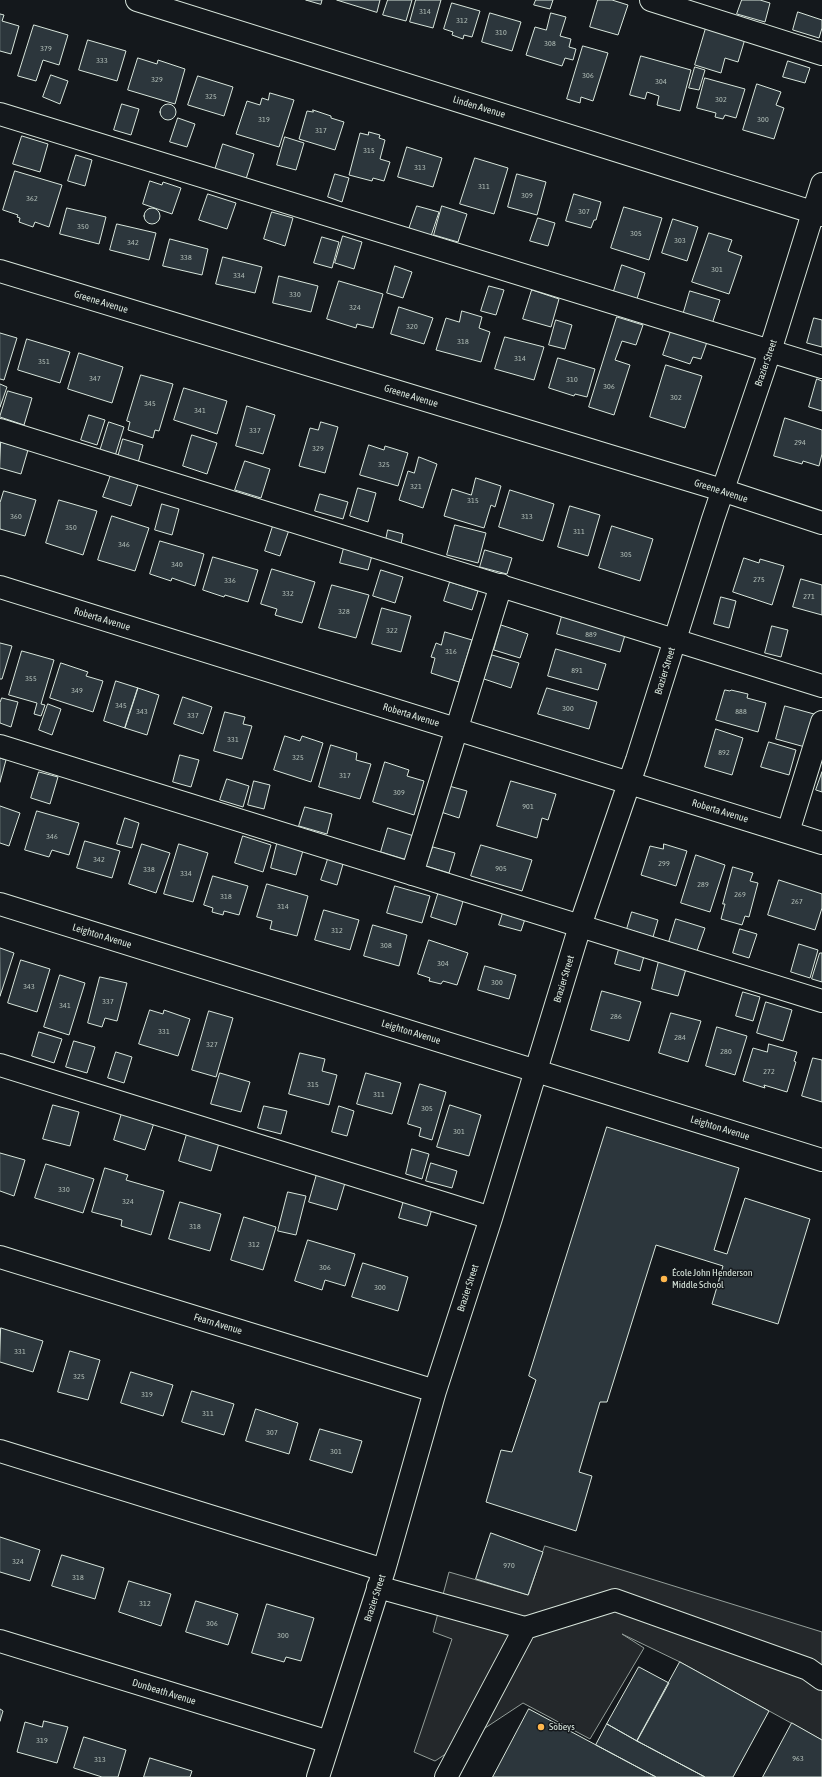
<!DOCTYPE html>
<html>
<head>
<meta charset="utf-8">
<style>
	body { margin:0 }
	canvas { display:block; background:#14181c }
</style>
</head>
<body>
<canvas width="822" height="1777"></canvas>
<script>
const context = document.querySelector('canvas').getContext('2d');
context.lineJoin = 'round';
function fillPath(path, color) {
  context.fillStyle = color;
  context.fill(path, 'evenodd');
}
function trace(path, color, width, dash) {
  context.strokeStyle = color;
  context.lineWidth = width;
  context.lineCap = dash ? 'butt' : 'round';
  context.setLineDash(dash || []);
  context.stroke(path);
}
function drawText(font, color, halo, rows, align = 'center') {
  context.font = font + ' "Asap Condensed",sans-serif';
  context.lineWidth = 3;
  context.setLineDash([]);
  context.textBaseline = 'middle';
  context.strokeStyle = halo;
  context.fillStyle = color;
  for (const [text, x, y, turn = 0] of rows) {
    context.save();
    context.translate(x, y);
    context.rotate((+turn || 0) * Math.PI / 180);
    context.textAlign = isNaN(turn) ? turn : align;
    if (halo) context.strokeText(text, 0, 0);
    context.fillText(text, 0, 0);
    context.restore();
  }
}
const parking = new Path2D(`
	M545 1546 822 1632V1740L680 1662 622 1634 644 1648 590 1739 523 1703 435 1761 414 1752 452 1639 433 1632 449 1572 528 1595Z`);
fillPath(parking, '#24282b');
trace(parking, '#939e99', 1);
const building = new Path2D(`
	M306 0H322L321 4Z
	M337 0H380L377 12Z
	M388 0H412L406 21 383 15Z
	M416 0H441L433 28 410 22Z
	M536 0H553L550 9 534 5Z
	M598 0H612L628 5 618 35 590 27Z
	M742 0H760L770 3 765 22 737 14Z
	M452 3 480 11 472 37 464 35 463 39 452 35 453 32 444 29Z
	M798 12 822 20V28L819 38 793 30Z
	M490 13 521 22 512 51 482 42Z
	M551 13 566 17 560 36 571 39 569 47 576 49 573 60 565 58 562 66 526 55 535 27 546 30Z
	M0 14 4 15 2 21 19 26 11 54 0 51Z
	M34 25 68 35 59 65 43 60 36 81 18 76Z
	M706 28 745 39 738 62 725 58 721 73 695 65Z
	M88 40 126 51 117 81 79 70Z
	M583 46 608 53 593 101 581 97 580 103 567 99Z
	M641 56 691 70 680 111 657 105 659 96 647 92 645 99 630 95Z
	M138 58 157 64 158 60 185 69 175 104 128 90Z
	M788 61 810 68 805 83 783 77Z
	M695 67 705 70 699 90 689 88Z
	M51 75 68 81 60 104 43 97Z
	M198 76 233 87 224 116 188 105Z
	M705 78 745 89 736 118 725 115 723 119 715 117 716 113 697 108Z
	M757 84 781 92 776 105 784 108 774 139 743 130Z
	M270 93 294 100 279 147 236 134 247 101 260 105 262 98 268 100Z
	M122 104 139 109 131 135 114 130Z
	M160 112a8 8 0 1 1 16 0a8 8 0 1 1-16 0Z
	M313 110 331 116V118L344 122 335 150 299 139 307 111 313 112Z
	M178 118 195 124 187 147 170 142Z
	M369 132 380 135 379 138 385 140 380 159 390 162 384 181 373 178 372 181 349 175 360 133 368 135Z
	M22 136 48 144 40 172 13 164Z
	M285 137 304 143 296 170 277 165Z
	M223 144 254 154 246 179 215 170Z
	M407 147 442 158 433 187 398 177Z
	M76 155 92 160 85 186 68 181Z
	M475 158 508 168 494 214 460 204Z
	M15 171 62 185 49 227 35 222 33 227 19 222 20 218 17 217 18 215 3 210Z
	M335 174 349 178 342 202 328 197Z
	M517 174 546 182 537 215 508 207Z
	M150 181 162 185 163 182 181 188 172 214 143 204Z
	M208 194 236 203 227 229 199 220Z
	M574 194 601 202 596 220H594L591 228 566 221Z
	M417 206 439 212 431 236 409 229Z
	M442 206 467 214 458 242 434 235Z
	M624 207 662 218 649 260 611 248Z
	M144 216a8 8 0 1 1 16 0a8 8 0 1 1-16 0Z
	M67 208 106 217 99 244 60 234Z
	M272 212 293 218 285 246 264 239Z
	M538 218 555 223 548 246 530 241Z
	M673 219 698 227 687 261 662 253Z
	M117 224 156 233 149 260 110 250Z
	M709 233 732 240 728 251 742 256 729 294 692 282Z
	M343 236 362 242 354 269 335 263Z
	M322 237 339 242 332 268 314 263Z
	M170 239 208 249 202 275 163 266Z
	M223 257 262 267 255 293 216 284Z
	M622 265 645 273 636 302 613 294Z
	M395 266 412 272 403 298 387 293Z
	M279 276 318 286 311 312 273 303Z
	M339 281 383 294 373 328 357 324 356 328 327 319Z
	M489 286 504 290 496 315 481 311Z
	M532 290 559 299 551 327 523 319Z
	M690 291 720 300 712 324 683 315Z
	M399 307 433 318 424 344 391 334Z
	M462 311 482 317 479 328 490 332 481 362 436 350 446 318 459 322Z
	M617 317 643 325 636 345 622 341 615 360 630 365 614 415 589 407Z
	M814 318 822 320V347L807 343Z
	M556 320 572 325 565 349 549 345Z
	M671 331 707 342 701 359 693 357 690 364 663 355Z
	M0 333 17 338 4 380 0 379Z
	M505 337 544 347 534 380 495 369Z
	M27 339 70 352 60 383 18 370Z
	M79 353 123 367 112 403 68 389Z
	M558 358 595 369 587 397 575 394 574 396 549 388Z
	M666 365 702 376 685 428 650 417Z
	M141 375 173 384 159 431 155 430 153 438 128 430 130 422 127 421Z
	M817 379 822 381V411L809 407Z
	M0 384 7 387 0 407Z
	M184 388 227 401 217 434 174 420Z
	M8 391 32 398 24 425 0 417Z
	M247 406 275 415 263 454 236 446Z
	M89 415 105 420 97 445 81 440Z
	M785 418 822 430V454L819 466 803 461 802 464 774 456Z
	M109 422 124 427 115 456 100 451Z
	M321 422 338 427 325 473 299 466 310 428 318 430Z
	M192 435 217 443 207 474 183 466Z
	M123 439 143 445 138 463 118 457Z
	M1 442 28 450 21 474 0 468Z
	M369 445 384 450 385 446 408 453 398 486 360 475Z
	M419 457 437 464 423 508 399 500 408 471 414 473Z
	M245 461 270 469 261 498 235 490Z
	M112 472 139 481 131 506 103 497Z
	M476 478 501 486 495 507 491 505 484 528 444 516 452 489 471 495Z
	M358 488 376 493 368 522 350 516Z
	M510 490 554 504 543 541 499 527Z
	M4 491 36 500 25 536 0 529V503Z
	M320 494 348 502 343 519 315 511Z
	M59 500 97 511 83 555 46 543Z
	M162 504 179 509 172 535 155 530Z
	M570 506 600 515 588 556 558 547Z
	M112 516 149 528 135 571 98 560Z
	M455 525 486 533 478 563 447 555Z
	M273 526 289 530 280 556 265 551Z
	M612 526 653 539 640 581 599 568Z
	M388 530 403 534 401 544 386 540Z
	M160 541 204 554 195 586 172 578 171 581 150 574Z
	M345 544 373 552 368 570 340 563Z
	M485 550 512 558 507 574 480 567Z
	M213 557 258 570 248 602 225 595 224 597 203 590Z
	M744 558 759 563 760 559 784 566 772 605 733 592Z
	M272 569 315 582 302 623 275 615 277 609 261 604Z
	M381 570 403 577 395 603 373 596Z
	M801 579 822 585V615L793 607Z
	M450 582 478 591 472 610 444 601Z
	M332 585 369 595 356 638 319 628Z
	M721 597 736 601 729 628 714 624Z
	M382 608 411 616 401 652 372 644Z
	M562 616 625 635 620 652 557 634Z
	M501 625 528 634 520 658 494 650Z
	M772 626 788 630 781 657 765 653Z
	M445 632 472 640 459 682 431 673 435 658 431 657 436 643 441 645Z
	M0 643 12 646 2 679H0Z
	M556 649 606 664 598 690 548 676Z
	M22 651 54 660 41 704 45 705 41 716 34 714 37 703 9 695Z
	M492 655 519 663 511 688 484 679Z
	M61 663 88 672 86 676 103 681 93 712 50 698Z
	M116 681 138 688 125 728 104 721Z
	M138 688 159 695 147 735 125 728Z
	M547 688 597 702 589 729 538 714Z
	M725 690 730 691 731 690 748 694 747 698 766 703 758 732 716 720Z
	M183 697 212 707 203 734 174 724Z
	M2 698 18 702 11 727 0 723V703Z
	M48 704 61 709 52 735 39 730Z
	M785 706 814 714 805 747 776 739Z
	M225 712 245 717 243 724 252 726 242 759 214 751Z
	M716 729 743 738 732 775 705 767Z
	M285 736 300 741 302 736 323 743 311 782 274 770Z
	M769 742 796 750 789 775 761 767Z
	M331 745 357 753 356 760 371 764 360 799 319 787Z
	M180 755 199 760 191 787 173 782Z
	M0 758 6 760 0 782Z
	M385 762 409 770 407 776 424 781 414 815 373 802Z
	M39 772 58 777 50 804 31 798Z
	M822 772V792L816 790Z
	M227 779 249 786 243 807 220 800Z
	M254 781 270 785 264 809 248 805Z
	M511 781 556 794 548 820 542 818 537 838 497 826Z
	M449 786 467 791 459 818 441 812Z
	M0 806 20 813 9 846 0 843Z
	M305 807 332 814 327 834 299 826Z
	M37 811 79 823 69 855 52 850 49 857 25 850Z
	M125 818 139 823 132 848 117 844Z
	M388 828 414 836 407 860 381 852Z
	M243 836 271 845 263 872 235 863Z
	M278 840 304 847 296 875 271 868Z
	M85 841 120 851 112 878 77 868Z
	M142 844 170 853 156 893 129 884Z
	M179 844 208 853 193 902 164 894Z
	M664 844 687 851 676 886 641 875 650 846 663 849Z
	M481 845 532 860 522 891 471 876Z
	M433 847 455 853 449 873 426 866Z
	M696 855 725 865 710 912 681 903Z
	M328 859 343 864 337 885 321 880Z
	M733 867 753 873 750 881 758 883 749 917 745 916 742 925 721 919 725 904H723Z
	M213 876 248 886 239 915 224 911 223 915 212 912 213 908 204 905Z
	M779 880 822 894V908L815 930 768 915Z
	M267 884 308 896 297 936 270 929 272 921 257 917Z
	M395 886 430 896 422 923 387 913Z
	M439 891 464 898 456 925 431 917Z
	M324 910 359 920 350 950 315 940Z
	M632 912 658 920 653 937 627 929Z
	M503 913 525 919 521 931 499 925Z
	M676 919 705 928 697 951 669 942Z
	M373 925 407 935 399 966 364 956Z
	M740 929 757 934 749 958 733 953Z
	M429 940 468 953 457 985 443 981 441 984 429 981 430 978 418 974Z
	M799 944 818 950 810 978 791 972Z
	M0 948 14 953 0 996Z
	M619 949 644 956 640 971 615 964Z
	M820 953H822V982L812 979Z
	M21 960 50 969 37 1012 8 1003Z
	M659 961 686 969 678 996 652 989Z
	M485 966 516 975 509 999 478 990Z
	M60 975 85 983 69 1035 44 1027Z
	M100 977 127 983 117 1021 105 1018 102 1027 88 1023Z
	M602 991 641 1002 629 1041 591 1030Z
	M743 992 760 997 753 1021 736 1016Z
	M766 1002 792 1010 783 1041 757 1033Z
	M150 1010 163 1014 164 1010 190 1019 178 1056 139 1044Z
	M209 1011 233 1018 216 1077 192 1070Z
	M671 1013 701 1021 688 1062 659 1053Z
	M717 1027 747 1036 735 1075 706 1066Z
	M39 1032 62 1039 54 1063 32 1056Z
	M74 1041 95 1047 87 1073 66 1067Z
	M769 1044 797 1052 794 1061 796 1062 787 1092 764 1085 765 1088 743 1081 753 1048 767 1052Z
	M116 1052 132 1057 124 1083 108 1078Z
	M300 1053 325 1059 322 1071 337 1075 329 1105 289 1094Z
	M813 1058 822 1060V1102L802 1096Z
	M220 1073 250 1082 241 1112 211 1104Z
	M366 1073 401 1083 392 1114 357 1104Z
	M420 1084 446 1092 432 1140 419 1136 421 1128 408 1124Z
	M53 1105 79 1112 70 1146 43 1139Z
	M450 1105 481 1115 469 1156 437 1147Z
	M264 1106 287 1111 281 1134 258 1128Z
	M339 1106 354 1111 347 1136 332 1132Z
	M122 1113 154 1123 145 1150 114 1140Z
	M607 1127 739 1168 714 1250 727 1254 745 1198 810 1219 778 1324 712 1304 723 1266 656 1245 607 1402H600L579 1472 592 1476 576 1531 486 1502 501 1450 512 1452 536 1380 529 1376Z
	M187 1134 219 1143 211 1171 179 1161Z
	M412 1149 429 1154 422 1179 406 1174Z
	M0 1153 25 1160 14 1196 0 1191Z
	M431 1163 457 1171 452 1188 426 1181Z
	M46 1164 94 1179 83 1213 35 1198Z
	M105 1168 128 1175 126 1180 164 1191 151 1235 121 1226 122 1220 92 1212Z
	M317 1174 345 1183 337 1210 309 1202Z
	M288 1192 306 1196 296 1235 278 1231Z
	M404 1200 432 1209 427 1226 399 1218Z
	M180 1202 221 1214 210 1251 169 1239Z
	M244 1217 276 1227 263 1270 231 1260Z
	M308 1240 355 1254 345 1286 325 1280 322 1290 295 1281Z
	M363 1263 408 1277 398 1311 352 1297Z
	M1 1328 43 1341 33 1372 0 1362Z
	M70 1351 100 1360 88 1400 58 1392Z
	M131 1372 173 1385 163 1416 121 1403Z
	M192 1391 234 1404 224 1435 182 1422Z
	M256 1409 298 1423 289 1454 246 1441Z
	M320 1429 362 1441 352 1473 310 1460Z
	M491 1533 543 1552 528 1595 476 1579Z
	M0 1537 40 1550 30 1581 0 1572Z
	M62 1555 104 1568 95 1599 52 1586Z
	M129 1581 171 1594 161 1626 119 1612Z
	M196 1601 238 1614 228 1645 186 1632Z
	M267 1604 314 1618 301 1661 286 1657 284 1662 252 1653Z
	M680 1662 769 1711 733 1777H705L637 1741Z
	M639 1667 669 1683 637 1741 607 1724Z
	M0 1709 3 1711 0 1721Z
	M529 1709 596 1745 656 1777H493Z
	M44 1721 68 1727 57 1763 17 1752 25 1722 42 1727Z
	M792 1723 822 1740V1777H763Z
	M607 1724 637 1741 705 1777H656L596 1745Z
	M84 1737 126 1750 118 1777H102L74 1768Z
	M150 1758 192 1771 190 1777H144Z`);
fillPath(building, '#2c363c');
trace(building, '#d8e6dc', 1);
const minor = new Path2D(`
	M137 0 822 215
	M651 0 822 54
	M0 114 822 367
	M0 271 722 490 822 523
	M0 430 822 686
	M0 587 822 843
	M0 746 822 1001
	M788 832 822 722
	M412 874 501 585
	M0 904 822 1160
	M0 1065 491 1218
	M0 1257 435 1391
	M0 1451 384 1570
	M378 1587 525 1628 615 1600 808 1669 822 1679
	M0 1641 329 1742
	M318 1777 384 1570 435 1391 491 1218 580 926 637 760 713 519 770 351 822 184
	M446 1777 525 1628`);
trace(minor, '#d8e6dc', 24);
trace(minor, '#14181c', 22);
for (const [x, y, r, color] of [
	[664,1279,4,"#ffb74d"],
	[541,1727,4,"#ffb74d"]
]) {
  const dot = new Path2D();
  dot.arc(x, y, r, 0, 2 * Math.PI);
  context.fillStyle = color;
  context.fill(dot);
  trace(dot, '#14181c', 1.5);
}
drawText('8px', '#adbab4', null, [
	["314",425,11],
	["312",462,20],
	["310",501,32],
	["308",550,43],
	["379",46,48],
	["333",102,60],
	["306",588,75],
	["329",157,79],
	["304",661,81],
	["325",211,96],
	["302",721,99],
	["319",264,119],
	["300",763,119],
	["317",321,130],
	["315",369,150],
	["313",420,167],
	["311",484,186],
	["309",527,195],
	["362",32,198],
	["307",584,211],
	["350",83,226],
	["305",636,233],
	["303",680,240],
	["342",133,242],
	["338",186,257],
	["301",717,269],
	["334",239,275],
	["330",295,294],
	["324",355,307],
	["320",412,326],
	["318",463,341],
	["314",520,358],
	["351",44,361],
	["347",95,378],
	["310",572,379],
	["306",609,386],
	["302",676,397],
	["345",150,403],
	["341",200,410],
	["337",255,430],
	["294",800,442],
	["329",318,448],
	["325",384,464],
	["321",416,486],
	["315",473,500],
	["360",16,516],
	["313",527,516],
	["350",71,527],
	["311",579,531],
	["346",124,544],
	["305",626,554],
	["340",177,564],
	["275",759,579],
	["336",230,580],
	["332",288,593],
	["271",809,596],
	["328",344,611],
	["322",392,630],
	["889",591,634],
	["316",451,651],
	["891",577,670],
	["355",31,678],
	["349",77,690],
	["345",121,705],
	["300",568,708],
	["343",142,711],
	["888",741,711],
	["337",193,715],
	["331",233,739],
	["892",724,752],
	["325",298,757],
	["317",345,775],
	["309",399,792],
	["901",528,806],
	["346",52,836],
	["342",99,859],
	["299",664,863],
	["905",501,868],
	["338",149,869],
	["334",186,873],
	["289",703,884],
	["269",740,894],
	["318",226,896],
	["267",797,901],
	["314",283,906],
	["312",337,930],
	["308",386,945],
	["304",443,963],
	["300",497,982],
	["343",29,986],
	["337",108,1001],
	["341",65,1005],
	["286",616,1016],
	["331",164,1031],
	["284",680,1037],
	["327",212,1044],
	["280",726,1051],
	["272",769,1071],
	["315",313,1084],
	["311",379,1094],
	["305",427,1108],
	["301",459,1131],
	["330",64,1189],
	["324",128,1201],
	["318",195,1226],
	["312",254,1244],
	["306",325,1267],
	["300",380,1287],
	["331",20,1351],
	["325",79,1376],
	["319",147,1394],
	["311",208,1413],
	["307",272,1432],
	["301",336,1451],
	["324",18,1561],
	["970",509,1565],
	["318",78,1577],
	["312",145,1603],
	["306",212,1623],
	["300",283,1635],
	["319",42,1740],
	["963",798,1758],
	["313",100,1759]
]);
drawText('10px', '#d8e6dc', '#14181c', [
	["Linden Avenue",479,107,17],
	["Greene Avenue",101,302,17],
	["Brazier Street",766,363,-71],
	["Greene Avenue",411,396,17],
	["Greene Avenue",721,491,18],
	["Roberta Avenue",102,619,17],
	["Brazier Street",665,671,-73],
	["Roberta Avenue",411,715,17],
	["Roberta Avenue",720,811,17],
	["Leighton Avenue",102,936,17],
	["Brazier Street",564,979,-73],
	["Leighton Avenue",411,1032,17],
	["Leighton Avenue",720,1128,17],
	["Brazier Street",468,1288,-72],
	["Fearn Avenue",218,1324,17],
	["Brazier Street",375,1598,-72],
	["Dunbeath Avenue",164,1692,17]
]);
drawText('10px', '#d8e6dc', '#14181c', [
	["École John Henderson",672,1273],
	["Middle School",672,1285],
	["Sobeys",549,1727]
], 'left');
</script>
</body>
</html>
